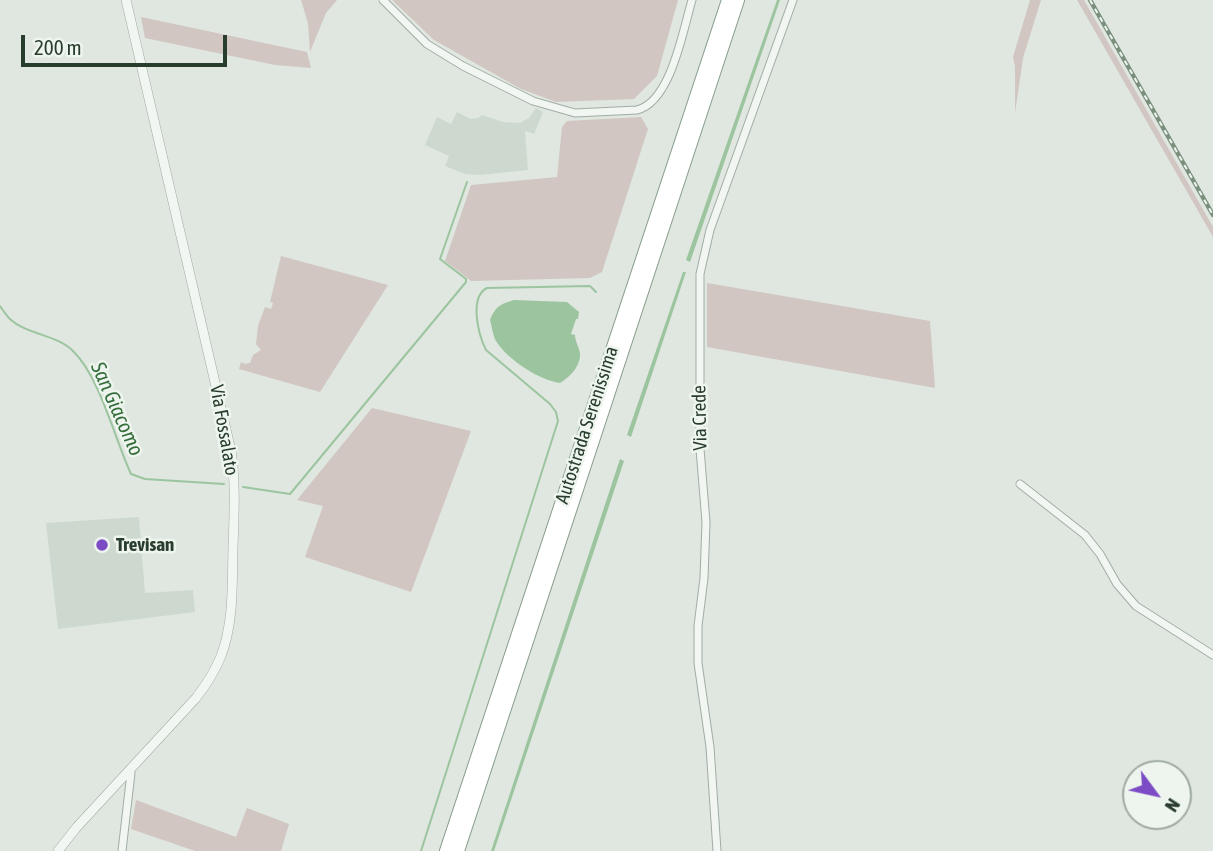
<!DOCTYPE html>
<html>
<head>
<meta charset="utf-8">
<style>
	body { margin:0 }
	#map { position:relative; width:1213px; height:851px; overflow:hidden; background:#dfe7e0; font-family:"Asap Condensed",sans-serif }
	canvas { display:block }
	.north { position:absolute; left:1122px; top:760px; width:70px; height:70px; box-sizing:border-box; background:#eef5ef; border:2px solid #9faba1; border-radius:50%; rotate:123deg; font-size:19px; font-weight:700; line-height:28px; text-align:center; color:#293d2d }
	.north::after { content:''; display:block; margin:auto; width:24px; height:32px; background:#7c4cc5; clip-path:polygon(50% 0,100% 100%,50% 72%,0 100%) }
	.scale { position:absolute; left:21px; top:35px; width:206px; height:32px; box-sizing:border-box; border:4px solid #293d2d; border-top:0; padding-left:9px; font-size:21px; line-height:24px; white-space:nowrap; color:#293d2d; -webkit-text-stroke:5px #eef5ef; paint-order:stroke }
</style>
</head>
<body>
<div id="map">
<canvas width="1213" height="851"></canvas>
<div class="north">N</div>
<div class="scale">200 m</div>
</div>
<script>
const context = document.querySelector('canvas').getContext('2d');
context.lineJoin = 'round';
function fillPath(path, color) {
  context.fillStyle = color;
  context.fill(path, 'evenodd');
}
function trace(path, color, width, dash) {
  context.strokeStyle = color;
  context.lineWidth = width;
  context.lineCap = dash ? 'butt' : 'round';
  context.setLineDash(dash || []);
  context.stroke(path);
}
function drawText(font, color, halo, rows, align = 'center') {
  context.font = font + ' "Asap Condensed",sans-serif';
  context.lineWidth = 5;
  context.setLineDash([]);
  context.textBaseline = 'middle';
  context.strokeStyle = halo;
  context.fillStyle = color;
  for (const [text, x, y, turn = 0] of rows) {
    context.save();
    context.translate(x, y);
    context.rotate((+turn || 0) * Math.PI / 180);
    context.textAlign = isNaN(turn) ? turn : align;
    if (halo) context.strokeText(text, 0, 0);
    context.fillText(text, 0, 0);
    context.restore();
  }
}
fillPath(new Path2D(`
	M536 108 543 112 534 134 525 131 528 170 480 175 465 174 445 166 449 156 425 145 437 117 451 124 457 112 471 119 478 118 482 115 503 122 520 123 529 118Z
	M139 517 145 593 193 590 195 612 58 629 46 523Z`), '#cdd9cf');
fillPath(new Path2D(`
	M301 0H337L326 13 310 52 308 23Z
	M392 0H678L657 76 634 99 556 102 521 89 434 40Z
	M1030 0H1041L1023 58 1015 113V66L1013 57Z
	M1077 0H1084L1213 227V237Z
	M141 17 307 52 311 68 275 65 145 38Z
	M641 117 648 129 602 272 590 278 471 281 445 261 471 185 557 177 562 127 567 121Z
	M281 256 388 285 320 392 239 369 241 362 245 364 250 363 253 355 261 350 256 344 258 326 265 307 271 309 273 303 270 302Z
	M707 283 930 321 935 388 707 347Z
	M372 408 471 431 411 592 305 557 323 506 297 500Z
	M136 800 236 837 247 808 289 824 281 851H195L131 829Z`), '#d1c6c1');
fillPath(new Path2D(`
	M777 0H780L690 262 686 260Z
	M683 272H686L631 437 627 435Z
	M514 300 567 302 579 312 578 319H576L571 334 575 335C575 341 579 347 580 353 581 366 570 377 560 383 539 380 508 360 496 341 493 336 492 327 490 320 495 307 500 304 514 300Z
	M620 459 624 461 494 851H491Z`), '#9cc59f');
trace(new Path2D(`
	M0 306C3 310 6 315 10 319 27 335 56 334 73 351 100 377 115 440 131 474L145 479 224 484
	M243 487 290 494 466 282V279L440 259 467 182
	M421 851 558 421 556 412 550 404 486 350C478 334 469 297 487 288L590 286 596 292`), '#9cc59f', 2);
const minor = new Path2D(`
	M383 0 427 44 463 66 533 101 575 113 637 110C671 102 683 30 692 0
	M1020 484 1085 535 1100 554 1117 584 1136 606 1213 655
	M122 851 131 773 129 771
	M717 851 710 747 698 663V626L704 578 706 522 700 449V274L710 230 793 0`);
const tertiary = new Path2D(`
	M58 851 76 828 196 698C206 685 215 671 221 656 234 622 232 584 233 548 234 516 236 483 231 451L126 0`);
const motorway = new Path2D(`
	M446 851 728 0
	M458 851 738 0`);
trace(minor, '#a1ada3', 9);
trace(tertiary, '#a1ada3', 10);
trace(motorway, '#889d8b', 14);
trace(minor, '#f2f6f2', 7);
trace(tertiary, '#f2f6f2', 9);
trace(motorway, '#fff', 12);
const rail = new Path2D(`
	M1090 0 1213 215`);
trace(rail, '#7a907d', 4.5);
trace(rail, '#eef5ef', 2, [5]);
for (const [x, y, r, color] of [
	[102,545,7,"#7c4cc5"]
]) {
  const dot = new Path2D();
  dot.arc(x, y, r, 0, 2 * Math.PI);
  context.fillStyle = color;
  context.fill(dot);
  trace(dot, '#eef5ef', 2.5);
}
drawText('19px', '#293d2d', '#eef5ef', [
	["Via Crede",700,418,-91],
	["Autostrada Serenissima",587,425,-72],
	["Via Fossalato",224,430,80]
]);
drawText('bold 19px', '#293d2d', '#eef5ef', [
	["Trevisan",116,545]
], 'left');
drawText('italic 21px', '#366e3c', '#eef5ef', [
	["San Giacomo",117,409,66]
]);
</script>
</body>
</html>
